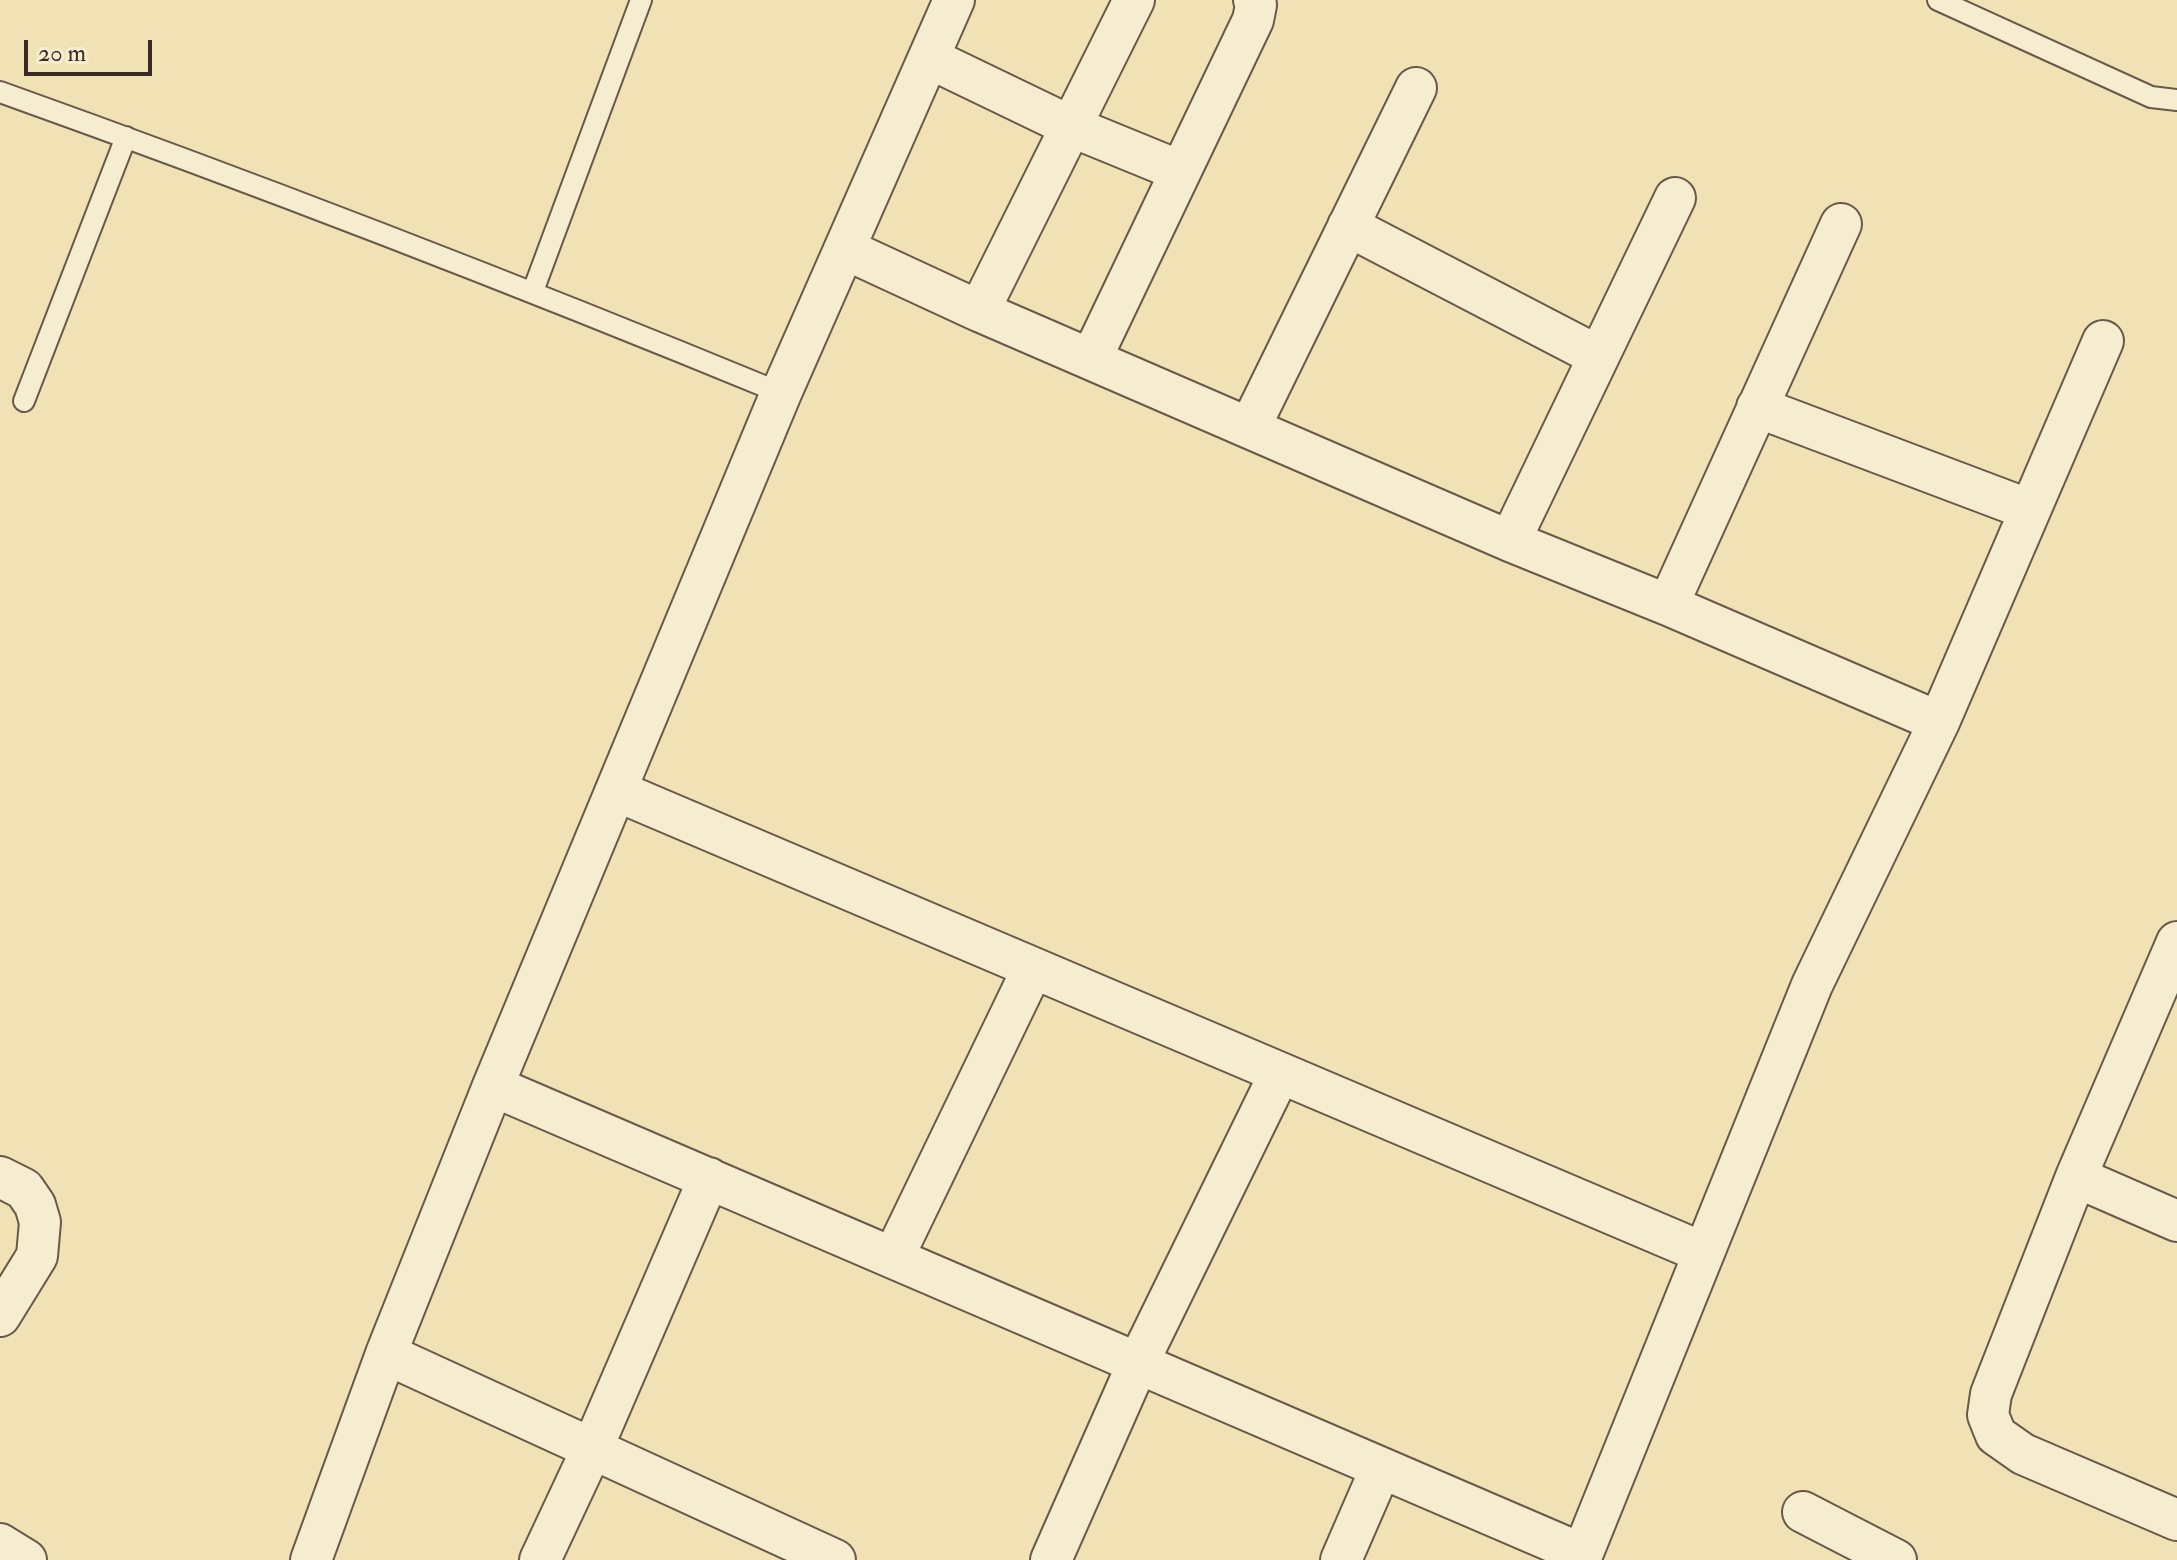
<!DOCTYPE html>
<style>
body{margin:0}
#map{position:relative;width:2177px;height:1560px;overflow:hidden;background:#f1e2b5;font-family:"IM FELL Double Pica",serif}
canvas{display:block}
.scale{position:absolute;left:24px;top:40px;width:128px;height:36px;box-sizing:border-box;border:4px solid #3a2b26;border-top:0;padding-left:10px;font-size:24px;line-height:28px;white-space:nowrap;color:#3a2b26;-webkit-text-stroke:6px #f6eccf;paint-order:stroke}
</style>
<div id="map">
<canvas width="2177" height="1560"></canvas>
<div class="scale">20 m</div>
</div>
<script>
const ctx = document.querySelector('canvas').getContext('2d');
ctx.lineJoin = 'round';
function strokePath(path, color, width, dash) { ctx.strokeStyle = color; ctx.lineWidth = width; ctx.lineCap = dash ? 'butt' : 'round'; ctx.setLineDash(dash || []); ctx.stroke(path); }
const lane = new Path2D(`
 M1938 0 2151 97 2177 100
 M0 92C263 186 523 287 781 393
 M533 291 641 0
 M24 401 126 137`);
const street = new Path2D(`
 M929 58 1070 126 1180 171
 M1348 226 1598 356
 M845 249 979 311 1510 541 1668 605 1939 722 2103 341
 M979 311 1134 0
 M1091 359 1253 20 1256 5 1254 0
 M1757 407 2030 510
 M1250 427 1416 88
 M1510 541 1675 198
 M1668 605 1841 224
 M617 791 1704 1253
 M2177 942 2076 1177 1991 1394 1988 1415 1996 1435 2023 1454 2177 1520
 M493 1086 1582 1554
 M0 1177 24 1189 35 1205 40 1222 37 1256 0 1316
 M2076 1177 2177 1221
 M893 1258 1033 968
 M386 1354 835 1560
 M1803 1512 1896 1560
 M0 1544 26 1560
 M311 1560 386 1354 493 1086 781 393 954 0
 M540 1560 592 1449 709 1178
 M1051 1560 1138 1363 1280 1073
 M1341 1560 1381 1468
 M1580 1560 1812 985 1939 722`);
strokePath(lane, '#68594a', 24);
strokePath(street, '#68594a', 44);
strokePath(lane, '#f6eccf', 20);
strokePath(street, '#f6eccf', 40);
</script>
